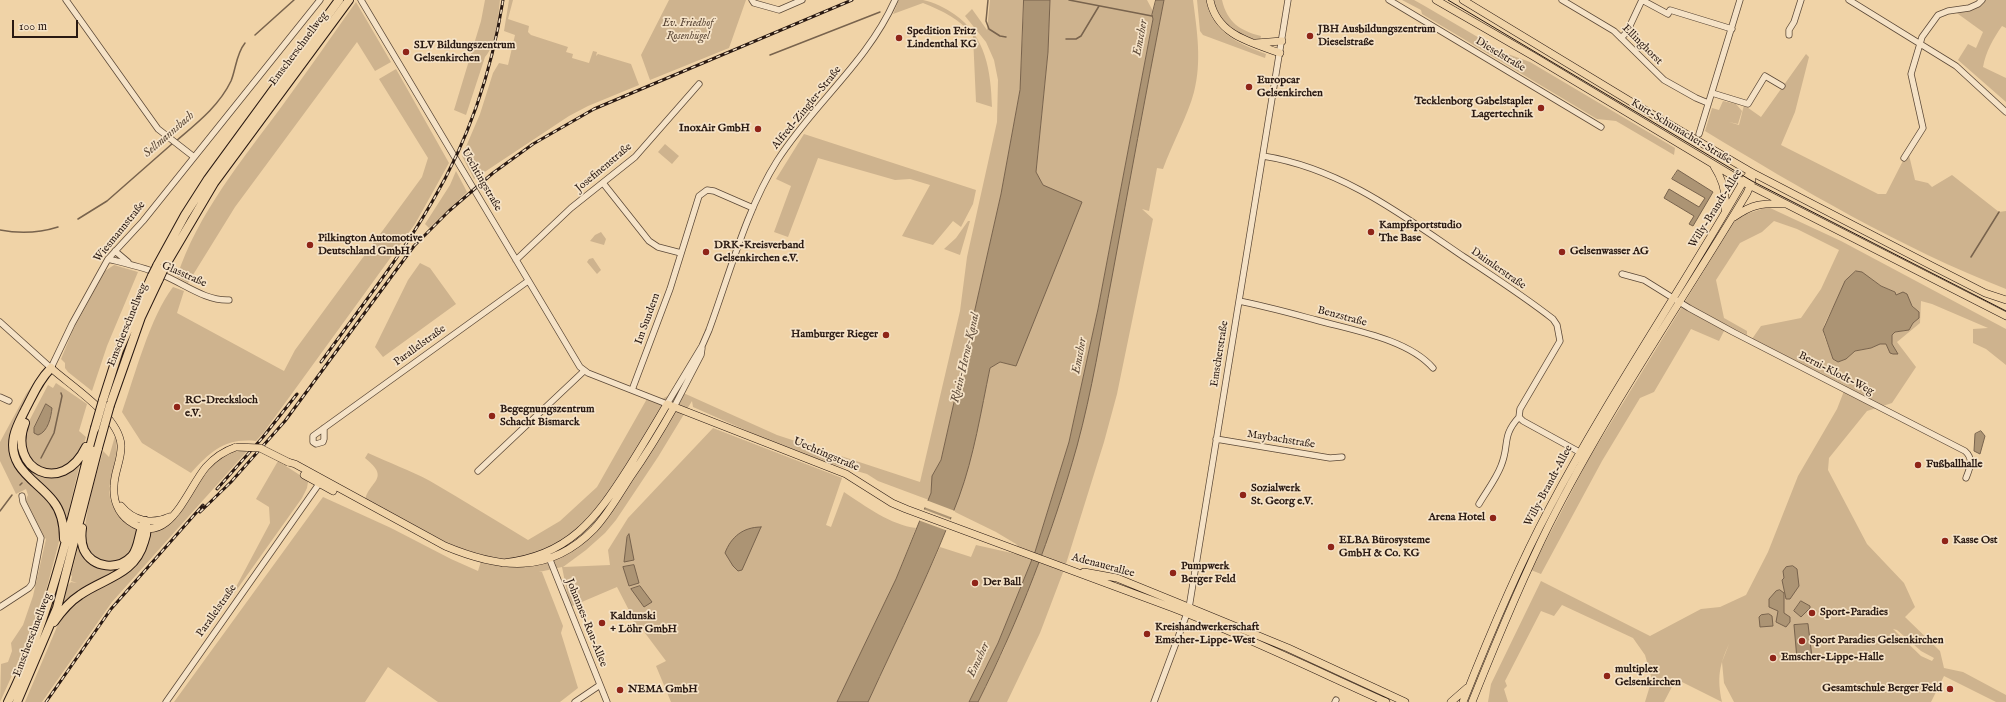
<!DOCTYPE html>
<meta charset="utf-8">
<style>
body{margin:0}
#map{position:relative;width:2006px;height:702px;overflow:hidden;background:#f0d3a7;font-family:"IM FELL English",serif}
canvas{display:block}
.scale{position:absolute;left:12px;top:20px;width:66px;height:18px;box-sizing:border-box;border:2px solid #291912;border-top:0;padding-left:5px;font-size:12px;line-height:14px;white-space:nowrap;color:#291912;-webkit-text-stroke:3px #f5e2c6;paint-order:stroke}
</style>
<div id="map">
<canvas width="2006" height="702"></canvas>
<div class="scale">100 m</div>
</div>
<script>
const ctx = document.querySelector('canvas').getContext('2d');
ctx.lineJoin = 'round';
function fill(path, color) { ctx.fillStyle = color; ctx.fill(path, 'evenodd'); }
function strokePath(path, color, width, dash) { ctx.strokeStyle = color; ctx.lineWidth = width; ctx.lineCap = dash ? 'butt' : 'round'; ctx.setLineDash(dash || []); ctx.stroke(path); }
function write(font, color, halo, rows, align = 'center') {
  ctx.font = font + ' "IM FELL English",serif'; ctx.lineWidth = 3.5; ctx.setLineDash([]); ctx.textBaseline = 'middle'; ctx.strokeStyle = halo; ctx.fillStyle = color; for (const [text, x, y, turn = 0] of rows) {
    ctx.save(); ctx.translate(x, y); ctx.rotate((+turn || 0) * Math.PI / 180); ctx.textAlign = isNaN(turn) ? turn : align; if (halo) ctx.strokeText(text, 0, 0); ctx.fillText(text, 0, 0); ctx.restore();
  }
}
fill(new Path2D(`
 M485 0H500C498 17 497 44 485 57L466 115 454 110 481 21Z
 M509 0H513L508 19 529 26 528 32 531 35 568 47 566 52 573 54 572 58 589 63 593 51 597 52 596 56 598 54 631 64 639 85 588 106 569 116 474 179 462 156 480 114 493 73 499 63 508 65 515 35 504 31Z
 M669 0H746L729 48 650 80 641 55Z
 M899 0C907 0 916 0 923 0 934 2 945 8 954 14 986 36 991 71 992 107L976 102 973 36C960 19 943 11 923 3L893 14Z
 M990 0H1024L1020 90 1001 194 941 460 933 475V487L929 500 878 481 867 474 825 462 761 437 693 407 692 401 658 457 616 520 605 533 586 550 563 567 610 565 608 550 628 518 713 428 842 478 826 525 831 527 844 492C865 506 891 525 916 528L896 579 837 702H671L656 666 666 661 642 629 631 633 634 620 617 587 570 607 562 567 539 572H542L563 626 561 633 578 688 560 702H438L388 667 365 702H174L323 497 391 528 451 559 478 571 482 558 469 554 365 500C370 480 391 479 365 458L368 453C389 463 410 470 430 481 463 500 495 520 528 540L560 521 597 487 648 397 659 400 679 391 777 435 920 482 960 311 967 257 997 122 998 80 994 60 986 42 965 16 972 9 987 30Z
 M1050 0H1147L1154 13 1152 15 1153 19 1098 309 1069 442 1035 552 998 643 969 702H868L940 547 971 557 976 545 1016 554 1020 549 1016 544 996 532 953 511 973 449 990 368 1000 362 1016 366 1043 185 1036 172 1048 53Z
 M1164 0H1193C1197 31 1202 61 1194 92 1188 115 1172 144 1163 169L1157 168 1149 211 1142 209 1153 219 1117 394 1104 442 1065 567 1040 633 1007 702H978L1004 649 1043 551 1067 479 1085 409Z
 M1197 0H1206C1211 32 1239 44 1266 54L1265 58 1203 35 1200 31Z
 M1214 0H1222C1227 22 1240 31 1261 36L1260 41C1237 39 1219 22 1214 0Z
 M1402 0H1414L1423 5 1505 53 1530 62 1675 148 1674 155 1616 121 1597 119 1422 14 1421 10Z
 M1984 0H2006V28L2002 26C1993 39 1986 51 1983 67L2006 78V102L1958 60 1968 44 1976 48 1983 32 1954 11Z
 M356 2 391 62 375 71 357 42 235 207 188 283 177 277C197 214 243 159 282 106 307 72 331 37 356 2Z
 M1806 54 1809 57 1795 112 1781 145 1878 194H1886L1908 151 1915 180 1928 183 1932 187 1952 175 1999 212 2006 211V289C1901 248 1801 189 1705 131L1712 108 1719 110 1723 101 1736 104 1742 111 1738 124 1729 122 1739 125 1744 105 1761 117Z
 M396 69 449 163 415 224 264 432 256 441C225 438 211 451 191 473L142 443 122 412C135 375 150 317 173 287L184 291 177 313 284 371 295 350 422 177 428 158 379 79Z
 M804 134 976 190 973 204 961 227 953 221 933 245 902 236 930 185 910 179 895 180 818 158 788 237 774 232 791 186 776 179Z
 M665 144 679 156 672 164 658 152Z
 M456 171 467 192 429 228 425 224 450 185Z
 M1768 207 1841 241 2006 329V365L1986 349 1973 343V329L1988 328 1932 304 1921 301 1920 323 1897 342 1916 367 1892 403 1867 411 1829 458 1828 470 1867 544 1904 583 1915 607 1905 617 1940 651 1944 668 1963 672 2006 695V702H1996L1944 676 1931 702H1734L1724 683 1722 662 1729 644C1719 666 1717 678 1722 702L1676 679 1664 702H1645L1652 679 1645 655 1633 638 1562 605 1554 616 1541 611 1505 681 1507 686 1504 689 1508 702H1488L1491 684 1541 581 1650 636 1701 609 1720 607 1746 595 1768 552 1798 476 1837 409 1846 386 1752 339 1761 326 1801 318 1821 289 1839 250 1797 229 1774 221 1762 232 1740 243 1716 280 1724 318 1747 331V335L1727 325 1719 341 1691 329 1654 392 1640 398 1602 461 1541 574 1531 570 1588 460 1737 217ZM1869 277 1881 286 1895 292 1896 295C1907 295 1911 306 1919 312V318L1913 323 1909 330 1895 332 1892 335V344L1897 354H1893L1886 344 1880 343 1871 348 1855 351 1846 359 1838 362 1833 359 1824 336 1823 330 1825 323 1839 295ZM1893 629 1897 630 1921 651 1934 658 1932 661 1921 656Z
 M968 221H970L960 255 944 249 956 238Z
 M601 232 606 239 604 245 590 241 595 235Z
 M593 258 601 270 597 274 587 262 589 259Z
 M420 263 430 268 456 304 383 357 375 347 408 280Z
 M114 265 138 272 107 346 92 391 68 372 65 368V363L61 359 73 330 105 271Z
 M41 373 13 428 19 472 53 507 58 517 60 538 47 587 32 631 0 702 1 664 8 662 12 651 11 643 23 625 33 596 46 539 44 537 25 501 28 495 26 489 16 494 0 461V442L26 394Z
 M56 383 87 404 79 431 86 437C80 459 75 459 57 471L41 468 33 463 23 446 27 425 48 385 53 388Z
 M19 432 32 468 69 472 80 463 66 522C47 498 10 464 19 432Z
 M115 436C122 459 103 482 112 504 118 520 130 520 137 531 136 541 134 550 127 557 117 567 94 564 87 550 78 531 97 474 103 451L109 457Z
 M248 450 112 602 42 702H25L59 622C67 611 77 600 89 592 104 584 123 580 135 566 143 557 147 545 151 533 159 525 171 526 179 515 201 488 207 452 248 450Z
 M278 461 306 479 308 482 307 488 302 498 228 602 270 523 269 507 256 499Z
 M79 543 91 562 131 561 62 606 68 585 71 582 77 583 71 581 72 576 71 575Z`), '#ceb38e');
const water = new Path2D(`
 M1024 0H1050L1048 52 1036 172 1043 185 1082 202 1016 366 1000 362 990 368C981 411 974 456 959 497 933 567 899 634 868 702H837L896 579 931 493 932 476 941 460 1001 194 1020 90Z
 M1156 0H1164C1146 92 1129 185 1112 277 1101 334 1092 391 1077 446 1052 535 1019 620 978 702H969L998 643 1035 552 1069 442 1098 309 1153 19 1152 15Z
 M1678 170 1713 192 1693 226 1689 224 1694 216 1664 198 1669 189 1699 207 1705 198 1672 179Z
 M1856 271 1862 272 1881 286 1895 292 1896 295 1903 292 1907 294 1912 306 1919 312V318L1913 323 1909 330 1895 332 1892 335V344L1898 354H1893L1890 353 1886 344H1880L1871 348 1855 351 1846 359 1838 362 1833 359 1823 330 1845 281Z
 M46 404 52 408C51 417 48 432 38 435L34 433V428Z
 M1981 431 1985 436 1980 454 1974 451 1975 434Z
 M761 527 742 570 738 571 733 566 725 553C731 537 743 527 761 527Z
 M629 534 634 560 624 562 627 537Z
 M634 565 639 583 629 586 623 567Z
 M1793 566 1797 569 1799 586 1790 599H1786L1782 580 1784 578 1783 571 1786 567Z
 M640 586 652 602 644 607 631 589Z
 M1780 590 1784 593V613L1790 617V622L1786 627 1776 622 1778 611 1769 607V599L1776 591Z
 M1801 601 1810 606V608L1801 617 1794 611Z
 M1769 614 1772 616 1773 626 1760 627 1759 617 1761 615Z
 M1808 624 1812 657 1797 659 1794 625Z`);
fill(water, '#ac9474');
strokePath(water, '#78634d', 1);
fill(new Path2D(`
 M926 500 955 511 953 518 924 507Z
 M923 509 952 520 948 531 918 520Z`), '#f0d3a7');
strokePath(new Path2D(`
 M988 0 986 21 989 29 1000 36 1006 37
 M1069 0 1152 16
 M255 35 294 0
 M1066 39H1076L1081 36 1099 6
 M770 55 880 12
 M176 141C197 123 219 106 231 81 236 69 236 54 245 43
 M78 219 107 201 173 143
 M0 230C20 234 39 233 58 227
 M1971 257 1999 212
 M41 458 54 433 62 396 61 393
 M20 485 22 483
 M0 511 12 495`), '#78634d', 1.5);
const minor = new Path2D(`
 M66 0 158 129 194 157
 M361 0 580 367 588 373 667 404 702 346 709 330C729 276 746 210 777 161 813 104 867 63 895 0
 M752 0 754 3 779 10 802 0
 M1389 0 1601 127
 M1562 0 1614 31 1664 80 1696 98 1708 103
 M1642 0 1668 14 1670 10 1732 29
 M1849 0 1956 66 2006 112
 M1789 35V30L1794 22 1801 0
 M1621 38 1627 32 1642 0
 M1712 93 1748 104 1765 76 1782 86
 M1699 134 1740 0
 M1263 156C1340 168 1401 214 1464 257 1494 277 1525 297 1553 319L1557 325 1560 341 1520 409 1519 417 1523 421 1583 454
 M1904 158 1923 128 1911 74 1922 37 1938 15 1948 11 1969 8 1978 4 1982 0
 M603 183 649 241 658 247 681 253
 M115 251 128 262
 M108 259C128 264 147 268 165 276 186 285 206 301 229 300
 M516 260 571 208 635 157 699 84
 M1622 274 1644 280 1689 308 1733 332 1965 451C1974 459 1970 468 1966 478
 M1239 301C1265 306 1290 313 1316 320 1352 330 1408 339 1433 368
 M0 322 51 368 72 324 108 259 143 221 320 0
 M632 390 670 289 699 196 707 190 714 191 753 208
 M0 397 9 401
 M674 407 701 355 702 348
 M324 428V439L323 442 316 444 313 442V436L528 281
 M1216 439 1330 458 1342 457
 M478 471 584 371
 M1479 504C1486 492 1496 479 1501 466 1510 444 1501 437 1519 417
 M548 555 607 702
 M0 607 29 588 32 584 41 538 23 502 22 496
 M166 702 321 481
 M575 702 600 685
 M1154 702 1189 608 1288 0
 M1335 702 1336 700`);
const major = new Path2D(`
 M1210 0C1217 35 1250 42 1280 53
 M1436 0 1533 56 1743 182 2006 316
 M1463 0 1633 103 1751 172 1932 266 1985 293 2006 300
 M1256 43 1282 41
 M1714 166C1723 180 1727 193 1725 209
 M1734 217C1752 204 1763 203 1784 204
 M51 368C71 386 119 416 121 445 122 459 114 472 114 486 113 500 118 513 129 521 169 550 187 489 206 467 215 457 224 451 236 447
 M288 462 295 464 445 546C500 569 549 575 594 529 608 514 618 496 629 479 645 456 660 432 674 407
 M304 475 333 491
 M121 506C133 521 152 525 169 517
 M503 563C569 556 596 519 629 467 642 446 655 425 667 404L846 474 892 503 906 509C995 542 1084 575 1173 608 1245 636 1315 670 1386 702
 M1084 572 1117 578 1176 602 1288 648 1405 702
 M1451 702 1467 688
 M1463 702C1489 636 1516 571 1549 509 1608 397 1680 292 1743 182L1751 172
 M1472 702C1496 642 1520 583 1549 525 1607 410 1681 303 1747 193L1752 181 1751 172`);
const highway = new Path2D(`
 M157 266 185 215 208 179 339 0
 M165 266 214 183 349 0
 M51 368C39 380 33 395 25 410 21 418 16 427 14 436 7 469 38 481 53 501 62 512 64 525 64 539
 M103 400 119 350 152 276
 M110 405 141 317 159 279
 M25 423C7 469 62 497 86 447
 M82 528C81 535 81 543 84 550 93 568 118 571 132 556 140 546 138 532 145 521
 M54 622C61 612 69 602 80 595 104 578 135 575 144 542 147 534 148 528 145 521
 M8 702C51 616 71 521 95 428
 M17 702 57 608 98 448`);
strokePath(minor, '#5b4837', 7);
strokePath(major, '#291912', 8);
strokePath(highway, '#291912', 10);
strokePath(minor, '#f5e2c6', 5.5);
strokePath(major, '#f0d3a7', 7);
strokePath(highway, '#f0d3a7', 8);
strokePath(new Path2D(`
 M1448 0 1752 181 2006 311`), '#291912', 1);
const rail = new Path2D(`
 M321 362C359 309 400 258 432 202 468 141 492 70 503 0
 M217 489 263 437 297 394
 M200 512 231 482 285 421 414 246 449 211 493 173 533 144 594 109 852 0
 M46 702 111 609 203 505`);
strokePath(rail, '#291912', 3);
strokePath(rail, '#f5e2c6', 1.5, [4.5]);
const majorBridge = new Path2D(`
 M236 447 260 448 288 462`);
const highwayBridge = new Path2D(`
 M152 276 157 266
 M159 279 165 266
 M95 428 103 400
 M98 448 110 405`);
strokePath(majorBridge, '#291912', 8, []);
strokePath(highwayBridge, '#291912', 10, []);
strokePath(majorBridge, '#f0d3a7', 7);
strokePath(highwayBridge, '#f0d3a7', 8);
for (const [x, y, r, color] of [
 [1310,36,4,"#8f2418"],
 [899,38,4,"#8f2418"],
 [406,52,4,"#8f2418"],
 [1249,87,4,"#8f2418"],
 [1541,108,4,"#8f2418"],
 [758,129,4,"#8f2418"],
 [1371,232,4,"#8f2418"],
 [310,245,4,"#8f2418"],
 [706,252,4,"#8f2418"],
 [1562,252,4,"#8f2418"],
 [886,335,4,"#8f2418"],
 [177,407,4,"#8f2418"],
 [492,416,4,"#8f2418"],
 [1918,465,4,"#8f2418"],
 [1243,495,4,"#8f2418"],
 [1493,518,4,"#8f2418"],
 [1945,541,4,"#8f2418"],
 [1331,547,4,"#8f2418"],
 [1173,573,4,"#8f2418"],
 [975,583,4,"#8f2418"],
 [1812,613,4,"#8f2418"],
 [602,623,4,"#8f2418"],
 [1147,634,4,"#8f2418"],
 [1802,641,4,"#8f2418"],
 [1773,658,4,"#8f2418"],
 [1607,676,4,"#8f2418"],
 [1950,689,4,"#8f2418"],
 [620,690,4,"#8f2418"]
]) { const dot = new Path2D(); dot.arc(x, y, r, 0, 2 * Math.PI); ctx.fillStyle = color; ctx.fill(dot); strokePath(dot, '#f5e2c6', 1.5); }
write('italic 11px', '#5b4737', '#f5e2c6', [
 ["Ev. Friedhof",688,24],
 ["Rosenhügel",688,37]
]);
write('bold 11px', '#291912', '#f5e2c6', [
 ["JBH Ausbildungszentrum",1318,30],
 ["Dieselstraße",1318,43],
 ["Spedition Fritz",907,32],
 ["Lindenthal KG",907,45],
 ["SLV Bildungszentrum",414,46],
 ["Gelsenkirchen",414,59],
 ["Europcar",1257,81],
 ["Gelsenkirchen",1257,94],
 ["Tecklenborg Gabelstapler",1533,102,"right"],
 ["Lagertechnik",1533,115,"right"],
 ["InoxAir GmbH",750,129,"right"],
 ["Kampfsportstudio",1379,226],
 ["The Base",1379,239],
 ["Pilkington Automotive",318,239],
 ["Deutschland GmbH",318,252],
 ["DRK-Kreisverband",714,246],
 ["Gelsenkirchen e.V.",714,259],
 ["Gelsenwasser AG",1570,252],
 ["Hamburger Rieger",878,335,"right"],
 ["RC-Drecksloch",185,401],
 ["e.V.",185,414],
 ["Begegnungszentrum",500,410],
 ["Schacht Bismarck",500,423],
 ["Fußballhalle",1926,465],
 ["Sozialwerk",1251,489],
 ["St. Georg e.V.",1251,502],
 ["Arena Hotel",1485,518,"right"],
 ["ELBA Bürosysteme",1339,541],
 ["GmbH & Co. KG",1339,554],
 ["Kasse Ost",1953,541],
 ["Pumpwerk",1181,567],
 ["Berger Feld",1181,580],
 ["Der Ball",983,583],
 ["Sport-Paradies",1820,613],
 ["Kaldunski",610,617],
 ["+ Löhr GmbH",610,630],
 ["Kreishandwerkerschaft",1155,628],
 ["Emscher-Lippe-West",1155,641],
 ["Sport Paradies Gelsenkirchen",1810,641],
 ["Emscher-Lippe-Halle",1781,658],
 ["multiplex",1615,670],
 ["Gelsenkirchen",1615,683],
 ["Gesamtschule Berger Feld",1942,689,"right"],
 ["NEMA GmbH",628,690]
], 'left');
write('11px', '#291912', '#f5e2c6', [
 ["Ellinghorst",1642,45,45],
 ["Emscherschnellweg",299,49,-53],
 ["Dieselstraße",1500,55,31],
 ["Alfred-Zingler-Straße",807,108,-51],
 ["Kurt-Schumacher-Straße",1681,132,31],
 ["Josefinenstraße",604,168,-40],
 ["Uechtingstraße",481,180,60],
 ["Willy-Brandt-Allee",1716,209,-58],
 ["Wiesmannstraße",120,232,-51],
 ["Daimlerstraße",1498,269,35],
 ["Glasstraße",184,275,24],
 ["Benzstraße",1342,317,15],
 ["Im Sundern",648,319,-70],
 ["Emscherschnellweg",128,325,-68],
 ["Parallelstraße",420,346,-36],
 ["Emscherstraße",1220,354,-81],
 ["Berni-Klodt-Weg",1836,374,27],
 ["Maybachstraße",1281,440,9],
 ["Uechtingstraße",826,455,23],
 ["Willy-Brandt-Allee",1549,486,-62],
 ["Adenauerallee",1103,566,15],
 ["Parallelstraße",217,611,-55],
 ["Johannes-Rau-Allee",586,623,68],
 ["Emscherschnellweg",33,635,-69]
]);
write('italic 12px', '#5d4a39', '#f5e2c6', [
 ["Emscher",1141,38,-79],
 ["Sellmannsbach",169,135,-41],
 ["Emscher",1080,356,-79],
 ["Rhein-Herne-Kanal",966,358,-77],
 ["Emscher",979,660,-65]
]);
</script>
